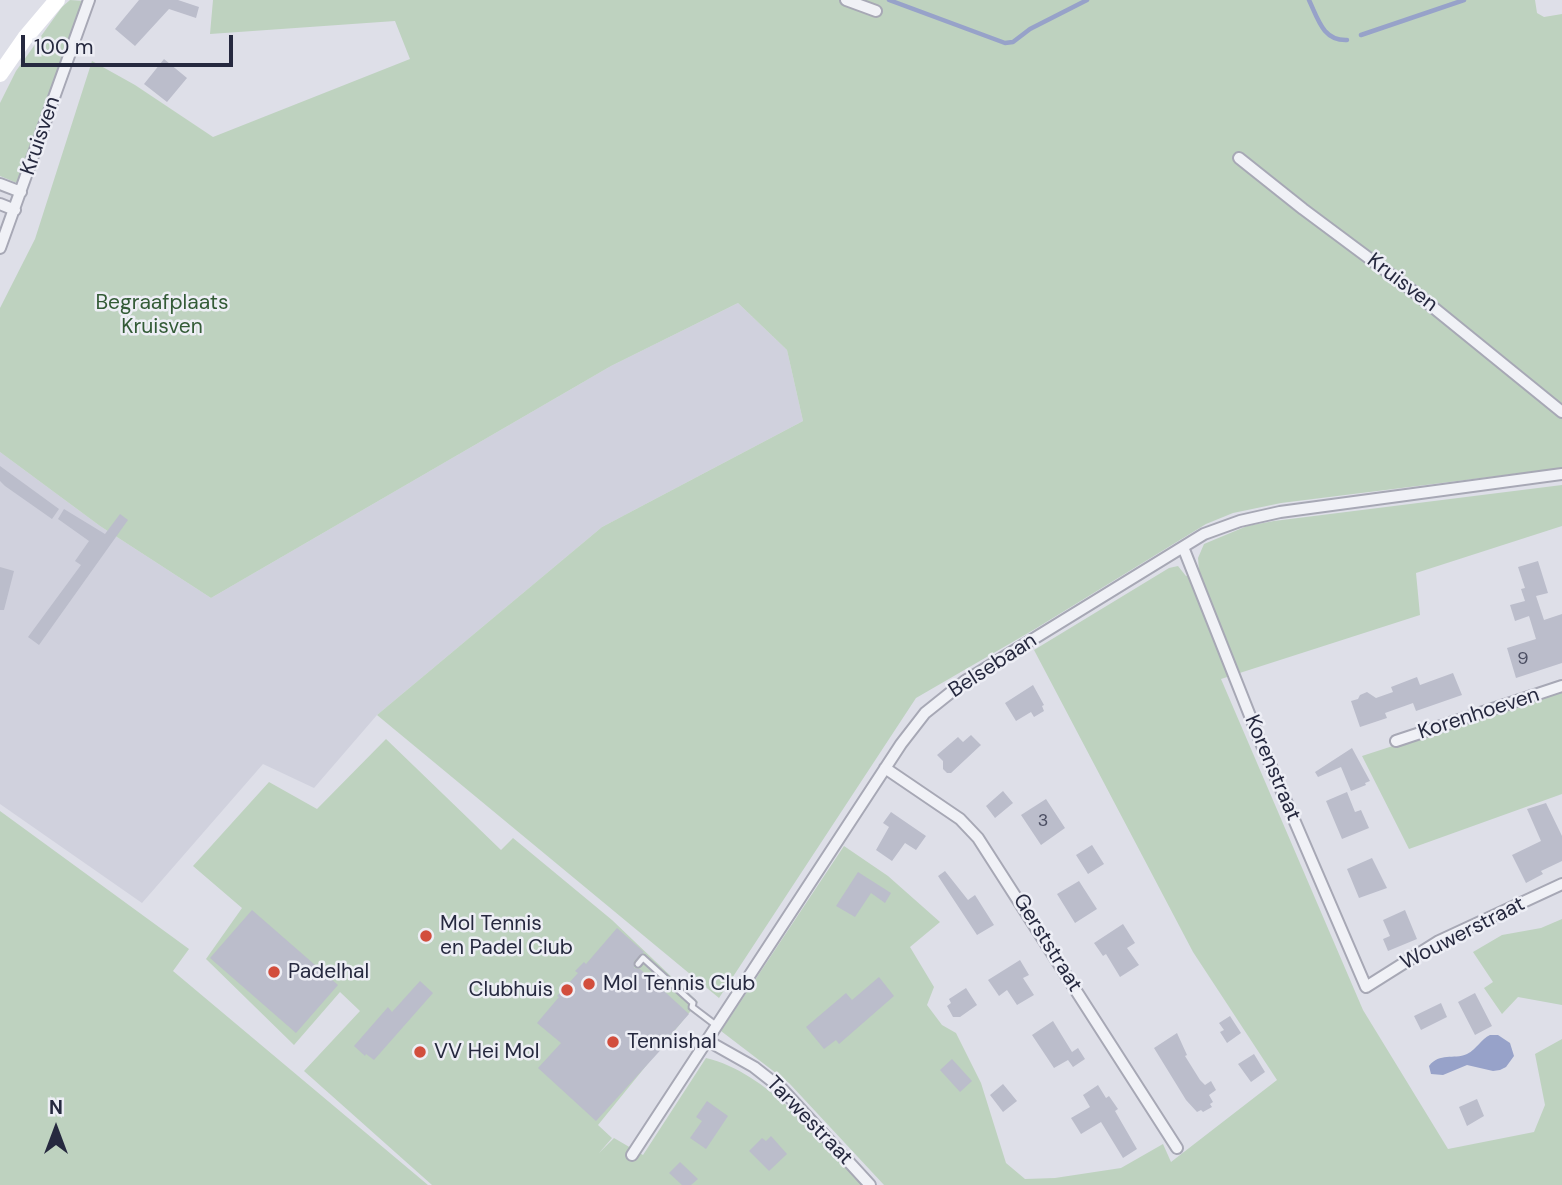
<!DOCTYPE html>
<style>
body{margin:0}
#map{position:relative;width:1562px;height:1185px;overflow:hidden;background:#dedfe8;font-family:"DM Sans",sans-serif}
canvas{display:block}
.north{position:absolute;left:21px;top:1094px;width:70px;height:70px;-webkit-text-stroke:5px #edeef5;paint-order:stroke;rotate:0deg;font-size:19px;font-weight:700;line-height:28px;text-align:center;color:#26293f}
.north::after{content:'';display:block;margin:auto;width:24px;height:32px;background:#26293f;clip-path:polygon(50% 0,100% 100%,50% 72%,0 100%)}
.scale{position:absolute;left:21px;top:35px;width:212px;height:32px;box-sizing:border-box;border:4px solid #26293f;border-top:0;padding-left:9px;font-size:21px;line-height:24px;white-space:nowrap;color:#26293f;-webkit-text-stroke:5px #edeef5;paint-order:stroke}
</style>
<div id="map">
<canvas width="1562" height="1185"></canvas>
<div class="north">N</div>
<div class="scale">100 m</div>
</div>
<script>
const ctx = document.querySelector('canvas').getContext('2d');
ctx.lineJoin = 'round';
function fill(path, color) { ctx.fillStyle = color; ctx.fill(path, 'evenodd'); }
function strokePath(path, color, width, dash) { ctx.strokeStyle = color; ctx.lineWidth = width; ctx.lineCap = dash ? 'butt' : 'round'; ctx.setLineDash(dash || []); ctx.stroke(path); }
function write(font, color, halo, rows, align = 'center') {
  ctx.font = font + ' "DM Sans",sans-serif'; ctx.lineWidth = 5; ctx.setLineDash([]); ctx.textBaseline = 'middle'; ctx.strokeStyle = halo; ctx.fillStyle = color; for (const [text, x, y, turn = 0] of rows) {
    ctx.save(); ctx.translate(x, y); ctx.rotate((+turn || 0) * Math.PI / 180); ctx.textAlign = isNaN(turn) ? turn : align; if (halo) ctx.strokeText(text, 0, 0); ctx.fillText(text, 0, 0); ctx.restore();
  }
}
fill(new Path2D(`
 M738 303 787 350 803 421 602 527 377 715 314 788 263 764 142 903 0 804V452L100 526 211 598 611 366Z`), '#d0d1dd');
fill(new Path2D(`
 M70 0 84 1 17 183 0 176V103L16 71 62 7Z
 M213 0H1535L1537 13 1544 17 1562 14V468L1281 503 1233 513 1206 524 1035 629 916 698 719 998 377 715 602 527 803 421 787 350 738 303 611 366 211 598 100 526 0 452V308L35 239 92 61 135 85 213 137 410 59 395 21 210 34Z
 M1562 485V526L1416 573 1420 615 1221 679 1363 1010 1448 1149 1534 1132 1545 1105 1535 1054 1562 1039V1185H884L789 1083 721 1031 844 846 888 876 940 922 910 947 934 987 927 1005 942 1025 956 1033 981 1083 1006 1163 1025 1179 1055 1178 1121 1168 1163 1144 1171 1162 1277 1080 1193 952 1034 650 1169 568 1178 566 1186 576 1199 571 1198 558 1204 544 1247 526 1274 521Z
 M1562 691V794L1409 849 1362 756Z
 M386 739 501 850 513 838 612 920 698 1002 598 1125 612 1138 599 1153 614 1138 643 1155 706 1058C767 1072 821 1140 862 1185H432L304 1071 360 1011 340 992 294 1045 206 959 242 908 193 866 269 782 317 809Z
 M0 811 189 949 173 971 428 1185H0Z
 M1562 919V1005L1518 997 1502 1014 1484 988 1493 982 1473 952 1502 935 1541 928Z`), '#bed2bf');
fill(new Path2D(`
 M1490 1035H1498L1510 1043 1514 1056 1506 1067 1500 1070 1493 1071 1467 1065 1443 1075 1431 1074 1429 1066C1440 1052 1453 1060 1467 1054 1477 1049 1481 1039 1490 1035Z`), '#97a2c9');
strokePath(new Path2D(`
 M889 0 1005 43 1013 42 1030 29 1087 0
 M1309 0C1318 19 1323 41 1347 40
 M1361 35 1464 0`), '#97a2c9', 4.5);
fill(new Path2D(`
 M139 0H178L199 7 196 18 169 9 135 46 115 29Z
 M164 59 187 78 167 102 144 84Z
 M0 466 59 509 52 519 5 486 0 481Z
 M64 509 105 534 120 514 128 520 39 645 28 637 81 565 75 561 89 541 58 519Z
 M1538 561 1548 593 1536 596 1544 620 1562 614V663L1516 678 1507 648 1536 639 1529 616 1515 621 1510 605 1525 601 1521 589 1525 588 1518 567Z
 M0 567 14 571 4 610H0Z
 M1453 673 1462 695 1416 711 1413 703 1385 713 1387 718 1360 727 1351 701 1358 699 1360 695 1367 692 1376 698 1393 692 1391 687 1417 677 1420 685Z
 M1033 685 1044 705 1042 706 1044 711 1034 717 1031 712 1016 721 1005 703Z
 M971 735 981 745 951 773H947L943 769V761L937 755 958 737 963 742Z
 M1352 748 1370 781 1365 783 1366 785 1351 791 1341 767 1318 777 1315 772Z
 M1003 791 1013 803 995 818 986 806Z
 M1347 792 1355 812 1361 810 1369 828 1342 839 1326 801Z
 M1046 799 1065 828 1041 845 1021 815Z
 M1546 803 1562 836V861L1541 871 1543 874 1526 883 1512 855 1541 841 1527 809Z
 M891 812 926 836 916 850 905 843 892 861 876 850 889 827 883 823Z
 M1092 845 1104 864 1088 874 1076 855Z
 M1372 858 1387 888 1359 898 1347 869Z
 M945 871 968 900 975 895 994 925 977 935 938 876Z
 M858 872 891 893 885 903 871 893 855 917 836 906Z
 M1079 881 1097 909 1075 923 1057 894Z
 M252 910 338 985 296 1033 210 958Z
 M1405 910 1417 939 1388 951 1383 939 1390 936 1383 920Z
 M1123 924 1135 943 1127 948 1139 965 1120 977 1106 954 1103 956 1094 943Z
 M617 928 644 952 634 961V968L640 969 689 1014 665 1041 667 1043 596 1121 538 1068 561 1043 537 1023 559 997 557 996 578 973 575 971 584 962 586 964Z
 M1020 960 1029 975 1023 978 1034 995 1017 1005 1007 990 999 996 988 980Z
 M879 977 894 996 839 1044 836 1040 824 1049 806 1027 846 993 852 1000Z
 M420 981 433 993 374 1060 366 1054 365 1056 354 1046 388 1007 392 1012Z
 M966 988 977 1005 960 1017H953L947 1006 951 1003 949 999Z
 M1475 993 1492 1026 1475 1035 1458 1002Z
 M1441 1003 1447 1017 1421 1030 1414 1016Z
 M1230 1016 1241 1033 1227 1043 1220 1032 1224 1030 1219 1023Z
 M1053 1021 1072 1052 1078 1048 1085 1059 1073 1067 1068 1060 1054 1068 1032 1035Z
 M1177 1033 1187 1055 1185 1056 1200 1080 1205 1085 1211 1081 1216 1090 1209 1095 1213 1102 1210 1104 1212 1107 1203 1112 1201 1110 1197 1112 1186 1100 1154 1048Z
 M1254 1054 1265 1072 1251 1082 1238 1064Z
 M952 1059 972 1081 960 1092 940 1070Z
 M1003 1084 1017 1101 1003 1112 990 1095Z
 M1098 1085 1106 1098 1109 1096 1118 1109 1115 1111 1137 1149 1123 1158 1101 1122 1081 1134 1071 1118 1090 1107 1083 1095Z
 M1477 1099 1484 1116 1467 1126 1459 1107Z
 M707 1101 728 1116 706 1149 690 1138 702 1121 696 1117Z
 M771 1136 787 1154 769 1171 749 1151 762 1138 766 1141Z
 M680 1162 698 1179 691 1185H682L669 1173Z`), '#bbbdcb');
const lane = new Path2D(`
 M638 964 643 958 693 1003 692 1007 717 1026`);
const street = new Path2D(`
 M846 0 876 11
 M1239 158 1303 209 1413 291 1562 412
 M0 184 21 192
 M0 204 15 210
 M0 248 89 0
 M1183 547 1258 736 1366 987 1439 941 1562 884
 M1396 741 1562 686
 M885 768 960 819 978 838 1177 1148
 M708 1041 754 1067 782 1089 870 1185
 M632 1155 901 744 925 713 965 681 1204 534 1240 521 1280 512 1562 474`);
strokePath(lane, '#a7a8b5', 9);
strokePath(street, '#a7a8b5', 14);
strokePath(lane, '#f0f1f6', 5);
strokePath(street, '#f0f1f6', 10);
strokePath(new Path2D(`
 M0 74 25 38 57 0`), '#fff', 16);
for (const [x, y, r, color] of [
 [426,936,7,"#d24e3d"],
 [274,972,7,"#d24e3d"],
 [589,984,7,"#d24e3d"],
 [567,990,7,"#d24e3d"],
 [613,1042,7,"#d24e3d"],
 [420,1052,7,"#d24e3d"]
]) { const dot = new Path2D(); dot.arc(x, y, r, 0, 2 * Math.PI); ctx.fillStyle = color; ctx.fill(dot); strokePath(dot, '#edeef5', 2.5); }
write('18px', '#4b4e62', null, [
 ["9",1523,659],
 ["3",1043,821]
]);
write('21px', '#26293f', '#edeef5', [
 ["Kruisven",41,136,-71],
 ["Kruisven",1402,283,37],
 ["Belsebaan",993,666,-33],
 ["Korenhoeven",1479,714,-18],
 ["Korenstraat",1272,768,67],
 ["Wouwerstraat",1463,934,-27],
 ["Gerststraat",1047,943,58],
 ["Tarwestraat",809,1121,46]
]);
write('21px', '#335b36', '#edeef5', [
 ["Begraafplaats",162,303],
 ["Kruisven",162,327]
]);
write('21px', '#26293f', '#edeef5', [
 ["Mol Tennis",440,924],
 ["en Padel Club",440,948],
 ["Padelhal",288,972],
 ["Mol Tennis Club",603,984],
 ["Clubhuis",553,990,"right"],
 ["Tennishal",627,1042],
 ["VV Hei Mol",434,1052]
], 'left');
</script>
